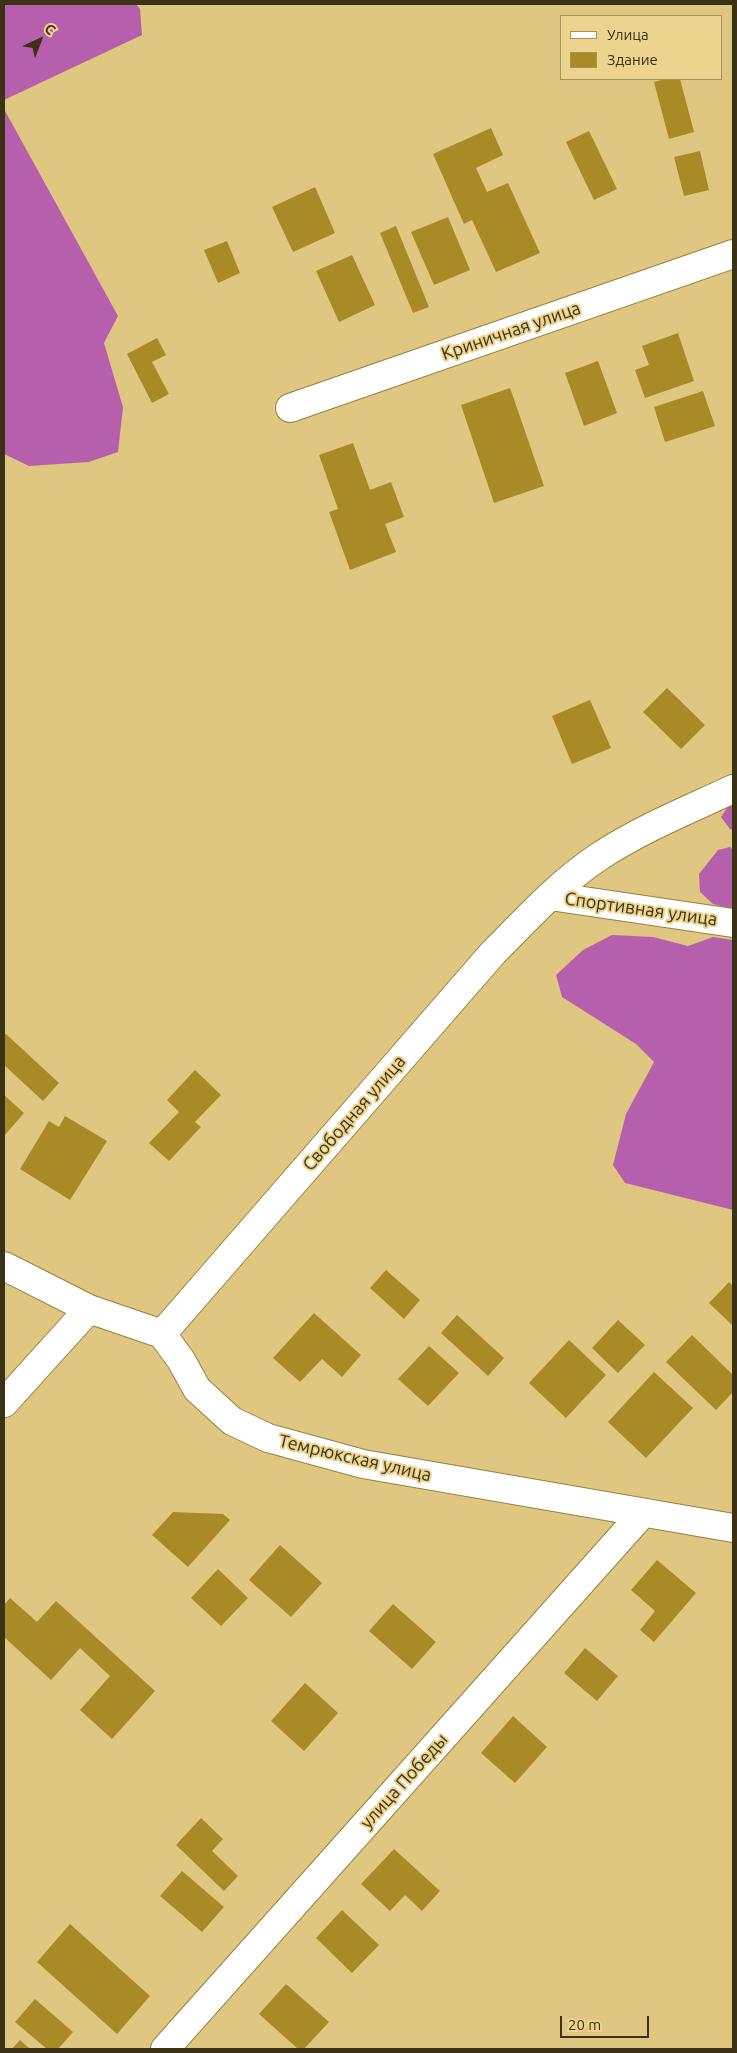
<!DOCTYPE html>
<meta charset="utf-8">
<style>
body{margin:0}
#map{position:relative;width:737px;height:2053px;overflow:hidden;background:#dfc782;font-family:Ubuntu,sans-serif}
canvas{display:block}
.frame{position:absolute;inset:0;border:5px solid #3b3115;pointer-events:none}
.legend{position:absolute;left:560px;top:15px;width:162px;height:65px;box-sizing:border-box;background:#ecd48f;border:1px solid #a5935e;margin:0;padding:6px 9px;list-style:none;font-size:15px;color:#3b3115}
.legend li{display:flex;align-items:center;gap:10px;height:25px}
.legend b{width:25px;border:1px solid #a5935e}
.north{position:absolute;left:15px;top:15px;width:50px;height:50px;-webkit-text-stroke:4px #ecd48f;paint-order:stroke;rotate:43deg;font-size:14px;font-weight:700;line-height:20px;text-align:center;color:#3b3115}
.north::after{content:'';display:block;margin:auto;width:18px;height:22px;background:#3b3115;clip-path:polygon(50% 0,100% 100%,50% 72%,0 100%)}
.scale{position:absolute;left:560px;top:2016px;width:89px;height:22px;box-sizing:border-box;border:2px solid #3b3115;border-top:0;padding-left:6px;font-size:15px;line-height:18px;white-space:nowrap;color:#3b3115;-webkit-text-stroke:4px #ecd48f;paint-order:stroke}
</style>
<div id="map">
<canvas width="737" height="2053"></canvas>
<div class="frame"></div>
<ul class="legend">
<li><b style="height:6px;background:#fff"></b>Улица</li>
<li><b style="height:14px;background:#a88a27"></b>Здание</li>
</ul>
<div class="north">С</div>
<div class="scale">20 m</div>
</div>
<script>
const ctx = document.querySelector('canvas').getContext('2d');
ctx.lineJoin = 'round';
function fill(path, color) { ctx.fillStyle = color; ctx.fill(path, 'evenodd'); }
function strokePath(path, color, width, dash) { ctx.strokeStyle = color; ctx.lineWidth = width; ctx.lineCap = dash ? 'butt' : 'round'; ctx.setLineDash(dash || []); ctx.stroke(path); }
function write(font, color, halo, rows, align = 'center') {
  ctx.font = font + ' Ubuntu,sans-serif'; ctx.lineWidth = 4; ctx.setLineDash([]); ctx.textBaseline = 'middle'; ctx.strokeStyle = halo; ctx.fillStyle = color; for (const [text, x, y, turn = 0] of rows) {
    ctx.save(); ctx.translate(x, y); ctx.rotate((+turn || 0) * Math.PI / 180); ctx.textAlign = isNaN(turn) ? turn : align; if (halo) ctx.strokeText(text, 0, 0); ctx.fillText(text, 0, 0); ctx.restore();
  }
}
fill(new Path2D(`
 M4 4H136L140 9 142 35 4 100Z
 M4 109 118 316 104 343 123 407 118 452 89 462 29 466 4 454Z
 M733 803V830L730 829 721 817 729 805Z
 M730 847 733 850V909L713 904 700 892 699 874 718 850Z
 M612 935 653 937 688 946 713 937 733 940V1210L625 1183 613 1165 626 1114 654 1062 636 1044 562 997 556 975 583 950Z`), '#b660ad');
fill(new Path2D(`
 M665 79H680L694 132 669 139 654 82Z
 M491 128 503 155 476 168 487 192 508 183 540 253 496 272 472 220 464 224 433 154Z
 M589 131 617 189 594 200 566 142Z
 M700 151 709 190 684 196 674 157Z
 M315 187 335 233 293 252 272 207Z
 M448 217 470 270 434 285 411 232Z
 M396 226 429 307 413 313 380 233Z
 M227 241 240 273 218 283 204 250Z
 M352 255 375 305 339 322 316 271Z
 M678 333 694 381 645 398 635 370 649 365 642 346Z
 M157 338 166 355 152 362 169 394 152 403 127 354Z
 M598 361 617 413 584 426 565 373Z
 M510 388 544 486 494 503 461 405Z
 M703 391 715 426 665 442 654 407Z
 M353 443 370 490 391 482 404 517 385 524 396 552 350 570 329 512 338 509 319 455Z
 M667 688 705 725 681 749 643 712Z
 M590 700 611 748 572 764 552 716Z
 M6 1034 59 1083 43 1101 4 1065V1036Z
 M195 1070 221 1095 195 1122 201 1127 169 1161 149 1143 179 1112 167 1100Z
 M4 1095 24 1113 4 1136Z
 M65 1116 107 1141 70 1200 20 1169 49 1121 59 1127Z
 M386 1270 420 1300 404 1319 370 1288Z
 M729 1282 733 1286V1326L709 1303Z
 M314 1313 361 1355 342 1377 322 1359 300 1382 273 1358Z
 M457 1315 504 1358 488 1376 441 1333Z
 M618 1320 645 1345 618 1373 592 1348Z
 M692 1335 733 1375V1392L716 1410 666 1362Z
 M569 1340 606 1375 566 1418 529 1383Z
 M429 1346 459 1373 428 1406 398 1379Z
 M654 1372 693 1408 646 1458 608 1422Z
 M173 1512 223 1514 230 1520 188 1567 152 1535Z
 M280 1545 322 1583 291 1617 249 1580Z
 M657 1560 696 1593 654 1642 640 1630 655 1611 631 1590Z
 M218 1569 248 1598 221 1626 191 1598Z
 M10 1598 37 1622 56 1601 155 1691 112 1739 80 1710 110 1676 80 1648 51 1680 4 1637V1605Z
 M393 1604 436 1642 412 1669 369 1631Z
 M585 1648 618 1676 597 1701 564 1673Z
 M305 1683 338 1713 304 1751 271 1721Z
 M513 1716 547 1747 515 1783 481 1753Z
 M201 1818 223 1839 212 1851 238 1876 224 1891 176 1845Z
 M394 1849 440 1891 422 1911 405 1895 390 1911 361 1884Z
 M182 1871 224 1907 202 1932 160 1896Z
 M342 1910 379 1945 352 1973 316 1938Z
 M70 1924 150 1996 117 2034 37 1962Z
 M286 1984 329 2022 304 2049H298L259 2014Z
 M35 1999 73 2032 58 2049H47L15 2022Z
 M20 2040 30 2049H12Z`), '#a88a27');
const minor = new Path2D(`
 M290 408 733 254
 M550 896 733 923
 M4 1266 89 1309 162 1334 181 1360 197 1389 232 1421 268 1438 363 1464 733 1528
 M162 1334 492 954C526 920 559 883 600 856 641 829 688 810 733 789
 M4 1403 89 1309
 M165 2049 642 1514`);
strokePath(minor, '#97813d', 30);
strokePath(minor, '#fff', 28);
write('18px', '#3b3115', '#ecd48f', [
 ["Криничная улица",511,331,-19],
 ["Спортивная улица",641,909,8],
 ["Свободная улица",354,1113,-49],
 ["Темрюкская улица",355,1458,13],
 ["улица Победы",404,1781,-48]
]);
</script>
